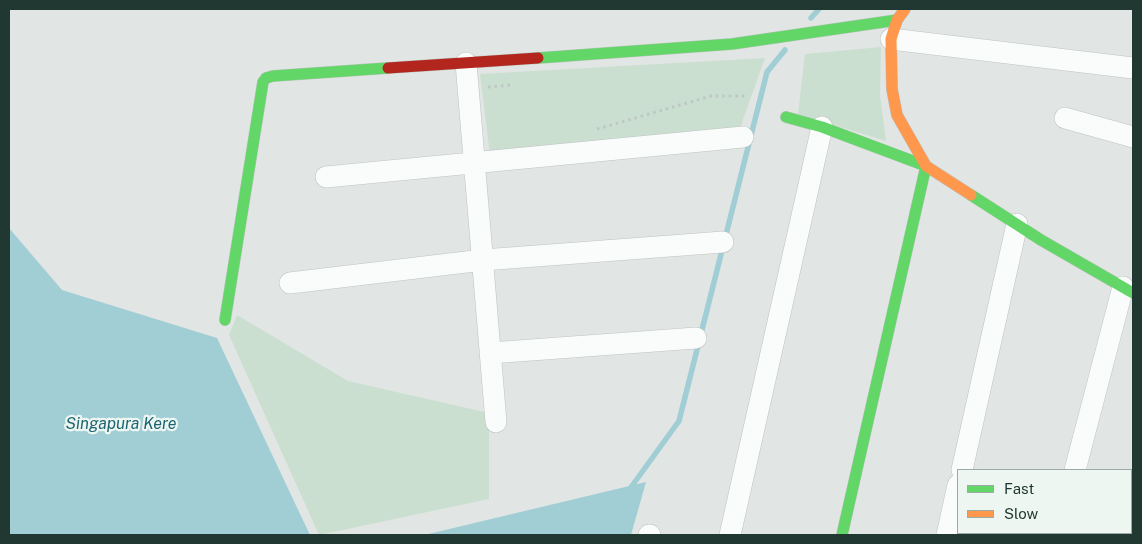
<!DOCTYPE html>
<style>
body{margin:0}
#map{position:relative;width:1142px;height:544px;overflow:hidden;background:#e1e6e4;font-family:"Public Sans",sans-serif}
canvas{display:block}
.frame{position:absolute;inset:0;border:10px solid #203831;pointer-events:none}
.legend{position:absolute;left:957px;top:469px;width:175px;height:65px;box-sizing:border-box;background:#eef6f2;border:1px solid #9caaa5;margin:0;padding:6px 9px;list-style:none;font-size:15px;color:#203831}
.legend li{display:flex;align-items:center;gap:10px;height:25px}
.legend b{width:25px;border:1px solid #9caaa5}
</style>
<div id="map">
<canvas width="1142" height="544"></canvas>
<div class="frame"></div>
<ul class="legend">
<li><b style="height:6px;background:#63d668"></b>Fast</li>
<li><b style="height:6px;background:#ff974d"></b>Slow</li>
</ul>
</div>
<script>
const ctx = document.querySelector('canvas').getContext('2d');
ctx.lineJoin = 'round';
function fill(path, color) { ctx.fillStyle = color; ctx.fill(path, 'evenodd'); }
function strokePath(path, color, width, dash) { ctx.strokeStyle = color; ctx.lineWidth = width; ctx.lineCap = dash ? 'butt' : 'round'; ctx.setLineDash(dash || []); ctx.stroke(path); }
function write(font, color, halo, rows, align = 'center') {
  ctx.font = font + ' "Public Sans",sans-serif'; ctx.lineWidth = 4.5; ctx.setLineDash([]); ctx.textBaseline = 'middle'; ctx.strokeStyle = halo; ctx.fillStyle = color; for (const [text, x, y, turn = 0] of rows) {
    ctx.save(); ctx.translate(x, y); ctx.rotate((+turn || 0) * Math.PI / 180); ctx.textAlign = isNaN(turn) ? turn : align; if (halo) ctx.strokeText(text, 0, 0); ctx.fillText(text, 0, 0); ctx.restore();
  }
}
fill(new Path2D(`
 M881 47 880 96 886 141 798 114 805 54Z
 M765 58 740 128 490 155 480 74Z
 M237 315 348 381 489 413V499L319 535 229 335Z`), '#cadfd0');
fill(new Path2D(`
 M9 228 62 290 217 338 310 535H9Z
 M646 482 631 535H424Z`), '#a1ced5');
strokePath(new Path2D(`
 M811 18 819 9
 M629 490 679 421 767 72 785 50`), '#a1ced5', 5.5);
const street = new Path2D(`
 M891 39 1133 68
 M466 63 496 422
 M1065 118 1133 137
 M326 177 743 137
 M290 283 483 260 723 242
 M490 353 696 338
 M962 470 1017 224
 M1075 470 1123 287
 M649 535H650
 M730 535 822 127
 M947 535 958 485
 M1059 535V533`);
const fast = new Path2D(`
 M538 58 732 44 897 20
 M786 117 822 127 926 166 842 535
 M971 195 1041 240 1133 293
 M225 320 263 82 266 78 273 76 388 68`);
const slow = new Path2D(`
 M905 9 897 20 891 39 892 89 897 115 926 166 971 195`);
const jam = new Path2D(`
 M388 68 538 58`);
strokePath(street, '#bec3c1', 22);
strokePath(fast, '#bdc4c1', 12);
strokePath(slow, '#bdc4c1', 12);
strokePath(jam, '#bdc4c1', 12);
strokePath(new Path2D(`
 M488 87 511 85
 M597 129 711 96H746`), '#bfc7c5', 3, [2.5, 4]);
strokePath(street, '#fafbfb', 21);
strokePath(fast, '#63d668', 11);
strokePath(slow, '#ff974d', 11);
strokePath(jam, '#b3261e', 11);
write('italic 16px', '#1c6472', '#eef6f2', [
 ["Singapura Kere",121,424]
]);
</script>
